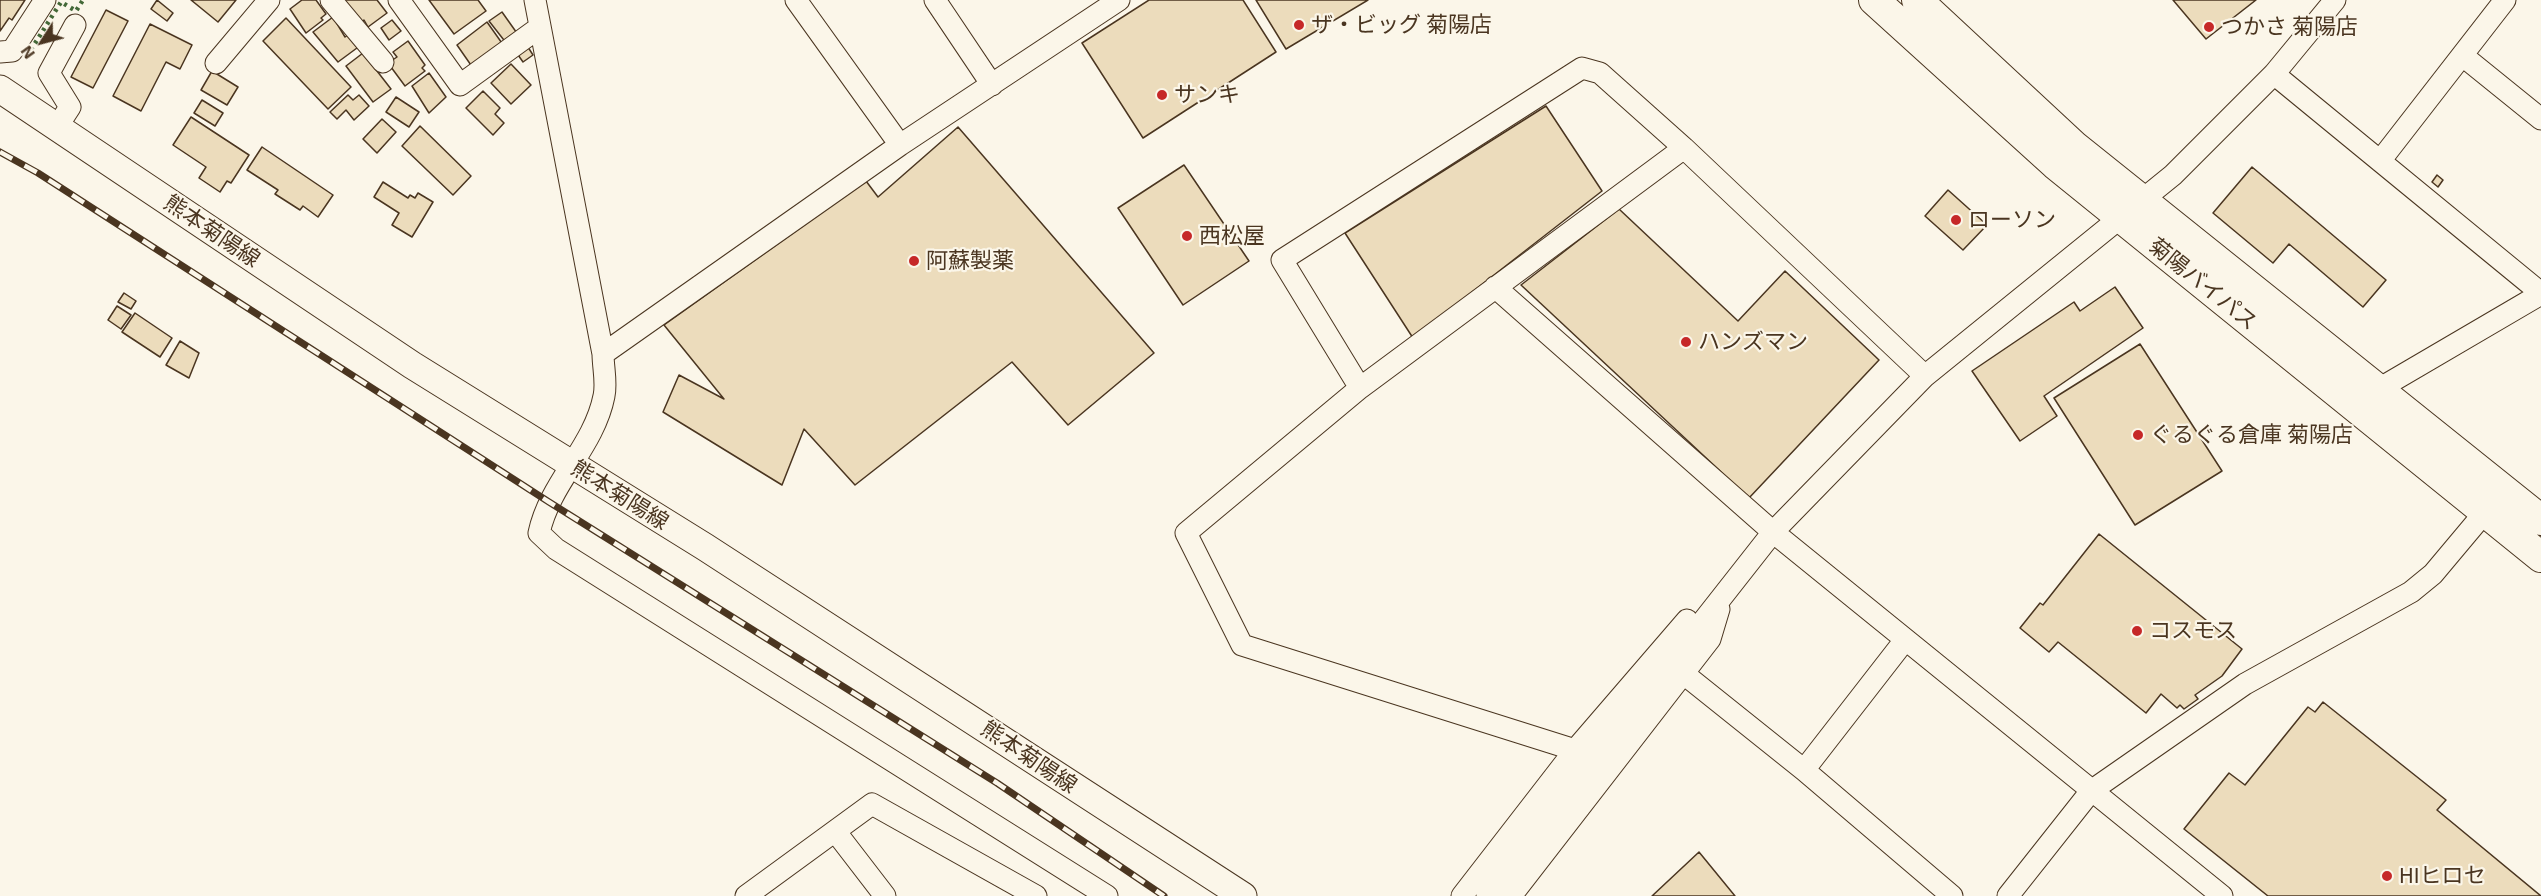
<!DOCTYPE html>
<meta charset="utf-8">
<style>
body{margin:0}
#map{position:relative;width:2541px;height:896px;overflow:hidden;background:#fbf6e9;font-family:"Exo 2",sans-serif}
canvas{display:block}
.north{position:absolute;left:12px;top:12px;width:60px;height:60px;-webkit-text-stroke:4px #fbf6e9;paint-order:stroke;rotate:234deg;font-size:16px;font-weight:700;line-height:24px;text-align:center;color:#4a3520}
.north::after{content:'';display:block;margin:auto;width:21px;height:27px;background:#4a3520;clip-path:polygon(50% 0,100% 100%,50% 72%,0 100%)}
</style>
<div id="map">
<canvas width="2541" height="896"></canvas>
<div class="north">N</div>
</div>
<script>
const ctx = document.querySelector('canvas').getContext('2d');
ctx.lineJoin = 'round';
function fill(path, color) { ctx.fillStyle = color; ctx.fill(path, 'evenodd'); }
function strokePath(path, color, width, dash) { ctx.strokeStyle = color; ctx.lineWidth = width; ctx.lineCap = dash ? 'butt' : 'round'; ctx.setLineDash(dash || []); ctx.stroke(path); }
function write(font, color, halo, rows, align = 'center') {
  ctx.font = font + ' "Exo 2","Noto Sans JP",sans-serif'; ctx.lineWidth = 4.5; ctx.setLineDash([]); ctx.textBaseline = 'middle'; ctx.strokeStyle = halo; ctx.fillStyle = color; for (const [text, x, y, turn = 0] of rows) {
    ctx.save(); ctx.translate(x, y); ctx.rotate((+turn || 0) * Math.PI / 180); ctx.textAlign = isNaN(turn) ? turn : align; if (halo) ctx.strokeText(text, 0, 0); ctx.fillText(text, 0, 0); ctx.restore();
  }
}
const building = new Path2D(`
 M0 0H25L12 20 9 18 0 31Z
 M157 0 173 13 167 21 151 9Z
 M191 0H236L218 22Z
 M302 0H316L326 14 321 18 323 20 306 33 290 9Z
 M343 0H377L387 13 368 27 364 20 360 23Z
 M429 0H478L486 11 454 34Z
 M1149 0H1243L1276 52 1143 138 1082 43Z
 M1256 0H1368L1286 49Z
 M2173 0H2256L2206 39Z
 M106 10 128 21 93 88 71 77Z
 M502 12 519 36 507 44 489 21Z
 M333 17 345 37 351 33 361 45 338 62 313 32Z
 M286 18 351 87 328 109 263 41Z
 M392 20 401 31 389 40 381 28Z
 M487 22 504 46 473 68 457 45Z
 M150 24 192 45 180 69 166 62 141 111 113 96Z
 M408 41 425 65 422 68 425 71 405 86 388 63 397 57 393 52Z
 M526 44 533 55 523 62 516 52Z
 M363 53 391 89 373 102 346 66Z
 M511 64 531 85 511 104 491 83Z
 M212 71 238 87 227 105 201 90Z
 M429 73 446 97 429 113 412 86Z
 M483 91 500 108 495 114 504 123 493 135 466 108Z
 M348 95 353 100 359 95 369 106 354 120 346 110 337 119 330 112Z
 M396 97 419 112 409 127 386 112Z
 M202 100 223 113 215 126 194 113Z
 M1546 106 1602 191 1413 338 1345 233Z
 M191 117 249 155 231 183 227 181 220 192 199 178 206 167 173 145Z
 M382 119 396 132 377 153 363 139Z
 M420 126 471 176 453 195 402 146Z
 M958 127 1154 353 1068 425 1012 362 855 485 804 429 782 485 663 412 679 375 724 399 664 325 866 181 878 197Z
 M262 147 333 195 318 217 303 206 300 210 275 194 278 190 247 170Z
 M1184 165 1249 261 1183 305 1118 208Z
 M2252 167 2386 280 2363 307 2289 244 2273 263 2213 213Z
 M2437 175 2443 180 2438 187 2432 182Z
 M383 182 408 198 410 195 415 198 418 193 433 202 412 237 392 225 399 213 374 197Z
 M1948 190 1987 225 1963 250 1925 216Z
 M1619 209 1738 321 1785 271 1879 360 1749 498 1521 285Z
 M2115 287 2143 328 2044 396 2057 416 2020 441 1972 371 2074 302 2080 311Z
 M124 293 136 301 131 309 118 302Z
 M117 306 131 315 121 329 108 320Z
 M135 313 172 338 160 357 122 332Z
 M180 341 199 353 189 378 166 365Z
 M2140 344 2222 471 2135 525 2054 398Z
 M2099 534 2242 649 2222 676 2195 695 2198 699 2184 709 2180 705 2177 708 2161 694 2146 713 2058 642 2049 652 2020 628 2040 603 2043 605Z
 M2323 702 2446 800 2437 810 2541 896H2268L2184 829 2229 773 2245 785 2308 707 2315 712Z
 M1699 852 1735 896H1652Z`);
fill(building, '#ecdcbc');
strokePath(building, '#4a3520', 1.5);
const minor = new Path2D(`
 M331 0 383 62
 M399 0 460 85 540 27
 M535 0 603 354C603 367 607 383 604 396 594 447 550 482 539 533L556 549 1107 896
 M796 0 900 145
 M935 0 992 85
 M0 52 12 51 45 0
 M2463 56 2541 119
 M216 63 269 0
 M2274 74 2541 293
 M57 127 70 107 49 73 75 25
 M2380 161 2505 0
 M1495 287 1773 532 2222 896
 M603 354 900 145 1119 0
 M1360 388 1282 260 1582 68 1600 73 1684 148 1925 376
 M2377 390 2541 294
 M1684 674 1804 770 1952 896
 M1575 750 1242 645 1186 533 1360 388 1684 148
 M1804 770 1905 640
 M835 831 885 896
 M746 896 872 804 1036 896
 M1462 896 1575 750 1687 620
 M1487 896 1773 532 1925 376 2173 175 2274 74 2335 0
 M1511 896 1710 639 1719 609
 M2008 896 2091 791 2245 684 2411 592 2433 574 2485 512`);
const major = new Path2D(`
 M0 89 412 365 705 547 1243 896`);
const highway = new Path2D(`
 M1874 0 2055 164 2541 557
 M1917 0 2074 146 2541 520`);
strokePath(minor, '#4a3520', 23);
strokePath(major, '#4a3520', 29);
strokePath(highway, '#4a3520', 32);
strokePath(minor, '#fbf6e9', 21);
strokePath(major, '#fbf6e9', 27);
strokePath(highway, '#fbf6e9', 30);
const rail = new Path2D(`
 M0 152 38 173 549 502 997 783 1164 896`);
strokePath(rail, '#4a3520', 7);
strokePath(rail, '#fbf6e9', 4.5, [14]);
strokePath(new Path2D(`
 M27 56 61 2 76 11 83 0`), '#436837', 4.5, [3, 4.5]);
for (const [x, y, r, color] of [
 [1299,25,6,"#c62828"],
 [2209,27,6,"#c62828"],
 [1162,95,6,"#c62828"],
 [1956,220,6,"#c62828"],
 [1187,236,6,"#c62828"],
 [914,261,6,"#c62828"],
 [1686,342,6,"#c62828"],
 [2138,435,6,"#c62828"],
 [2137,631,6,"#c62828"],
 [2387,876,6,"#c62828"]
]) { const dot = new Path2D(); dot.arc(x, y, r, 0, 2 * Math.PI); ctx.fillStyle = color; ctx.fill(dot); strokePath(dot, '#fbf6e9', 2); }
write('22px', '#4a3520', '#fbf6e9', [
 ["ザ・ビッグ 菊陽店",1311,25],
 ["つかさ 菊陽店",2221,27],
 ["サンキ",1174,95],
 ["ローソン",1968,220],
 ["西松屋",1199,236],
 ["阿蘇製薬",926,261],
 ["ハンズマン",1698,342],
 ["ぐるぐる倉庫 菊陽店",2150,435],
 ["コスモス",2149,631],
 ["HIヒロセ",2399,876]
], 'left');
write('22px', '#4a3520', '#fbf6e9', [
 ["熊本菊陽線",212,231,34],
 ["菊陽バイパス",2203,284,39],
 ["熊本菊陽線",620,495,32],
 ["熊本菊陽線",1029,757,34]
]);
</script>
